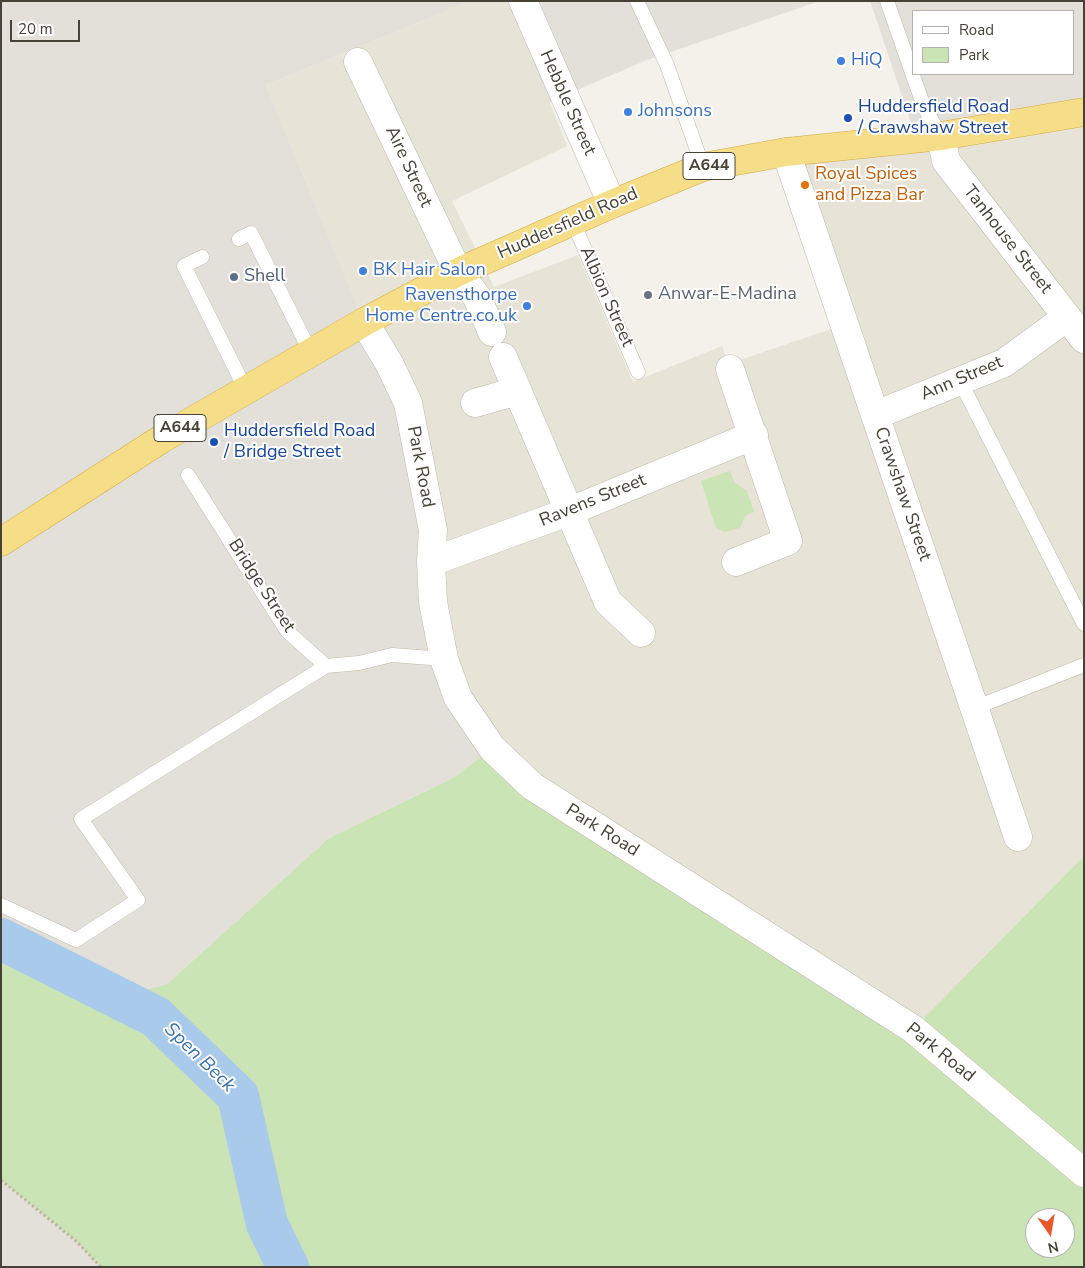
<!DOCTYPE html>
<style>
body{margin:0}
#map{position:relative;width:1085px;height:1268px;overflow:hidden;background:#f3f1e9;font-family:"Nunito Sans",sans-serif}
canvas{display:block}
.frame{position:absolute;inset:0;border:2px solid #464238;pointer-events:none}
.legend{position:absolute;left:912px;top:10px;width:162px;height:65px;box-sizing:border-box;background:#fff;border:1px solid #b5b3af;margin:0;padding:6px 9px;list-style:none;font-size:15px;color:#464238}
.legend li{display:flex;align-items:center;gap:10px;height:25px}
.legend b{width:25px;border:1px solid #b5b3af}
.north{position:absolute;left:1025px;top:1208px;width:50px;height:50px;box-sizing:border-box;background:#fff;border:1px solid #b5b3af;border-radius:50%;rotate:167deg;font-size:14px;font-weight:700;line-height:20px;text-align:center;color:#464238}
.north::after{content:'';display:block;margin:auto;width:18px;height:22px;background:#eb5728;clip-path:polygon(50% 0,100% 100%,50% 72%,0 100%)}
.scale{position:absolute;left:10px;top:20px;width:70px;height:22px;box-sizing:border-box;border:2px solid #464238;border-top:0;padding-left:6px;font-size:15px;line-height:18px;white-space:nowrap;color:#464238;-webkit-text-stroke:4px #fff;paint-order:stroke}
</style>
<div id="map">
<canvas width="1085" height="1268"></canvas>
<div class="frame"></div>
<ul class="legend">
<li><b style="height:6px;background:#fff"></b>Road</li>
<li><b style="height:14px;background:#cae4b5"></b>Park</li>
</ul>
<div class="north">N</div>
<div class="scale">20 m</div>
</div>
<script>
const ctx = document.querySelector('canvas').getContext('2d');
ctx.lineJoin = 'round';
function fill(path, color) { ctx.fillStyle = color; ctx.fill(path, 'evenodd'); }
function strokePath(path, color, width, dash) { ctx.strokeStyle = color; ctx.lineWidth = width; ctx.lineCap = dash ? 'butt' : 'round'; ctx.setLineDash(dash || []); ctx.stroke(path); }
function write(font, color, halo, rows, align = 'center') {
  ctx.font = font + ' "Nunito Sans",sans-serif'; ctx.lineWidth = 4; ctx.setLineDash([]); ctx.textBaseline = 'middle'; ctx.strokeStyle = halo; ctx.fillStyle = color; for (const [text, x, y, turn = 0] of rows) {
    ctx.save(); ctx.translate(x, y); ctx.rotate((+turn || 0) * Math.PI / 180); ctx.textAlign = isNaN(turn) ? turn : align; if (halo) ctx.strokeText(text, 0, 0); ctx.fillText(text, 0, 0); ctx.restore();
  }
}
fill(new Path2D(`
 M471 1H509L567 146 452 201 494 287 578 255 633 382 722 346 728 364 849 323 794 160 1084 119V856L913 1029 532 786 458 698 364 322 266 85Z`), '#e7e3d7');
fill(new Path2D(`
 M1 1H471L266 85 364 322 389 363 433 602 492 748 455 777 329 838 167 984 139 992 1 928Z
 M509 1H820L647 60 549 102Z
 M870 1H1084V106L914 132ZM914 11H1074V74H914Z
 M1 1180 76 1241 101 1267H1Z`), '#e3e0da');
fill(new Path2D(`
 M730 471 735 483 747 491 754 512 745 516 740 528 725 532 716 528 701 481Z
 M492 748 913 1029 1084 856V1267H101L76 1241 1 1180V928L139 992 167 984 329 838 455 777ZM1035 1218H1065V1248H1035Z`), '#cae4b5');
strokePath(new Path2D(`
 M1 939 156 1017 238 1096 267 1224 288 1267`), '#aacaeb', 42);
const service = new Path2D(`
 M637 1 667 65 703 167
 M887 1 924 107 941 136
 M573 222 638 372
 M239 239 251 233 311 353
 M202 257 184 266 246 390
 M960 381 1084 624
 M188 475 287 631 326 666 359 663 392 655 444 659
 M974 708 1084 665
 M1 905 76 940 138 900 81 819 326 666`);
const minor = new Path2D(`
 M523 1 612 204
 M358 62 458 272 477 297 492 332
 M941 136 946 161 1084 339
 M786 152 1018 837
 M364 322 389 363 408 403 433 530 431 562 433 602 444 659 458 698 492 748 532 786 913 1029 1084 1173
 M503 357 608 602 641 633
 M730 369 788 541 736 562
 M475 403 517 391
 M876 415 1004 363 1067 317
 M431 562 568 512 754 435`);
const trunk = new Path2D(`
 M1 542 163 438 364 322 458 272 612 204 703 167 786 152 941 136 1084 112`);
strokePath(service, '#beb9ac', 15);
strokePath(minor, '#beb9ac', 29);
strokePath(trunk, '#d3ab43', 29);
strokePath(new Path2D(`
 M1 1180 76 1241 101 1267`), '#bfb69e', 3, [2.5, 2.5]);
strokePath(service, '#fff', 14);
strokePath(minor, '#fff', 28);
strokePath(trunk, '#f6de88', 28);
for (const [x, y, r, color] of [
 [841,61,5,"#3f7fe0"],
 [628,112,5,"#3f7fe0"],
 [848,118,5,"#1a4fb4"],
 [805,185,5,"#e8710a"],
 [363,271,5,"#3f7fe0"],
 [234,277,5,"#5c6f8a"],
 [648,295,5,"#6b7280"],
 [527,306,5,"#3f7fe0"],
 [214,442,5,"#1a4fb4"]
]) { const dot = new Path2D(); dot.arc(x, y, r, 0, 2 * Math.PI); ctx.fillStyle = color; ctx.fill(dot); strokePath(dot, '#fff', 2); }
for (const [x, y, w] of [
 [709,166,52],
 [180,428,52]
]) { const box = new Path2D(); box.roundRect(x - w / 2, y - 13.5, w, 27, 4); ctx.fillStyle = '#fff'; ctx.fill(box); strokePath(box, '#464238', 1); }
write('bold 16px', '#464238', null, [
 ["A644",709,166],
 ["A644",180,428]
]);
write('18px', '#366cbe', '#fff', [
 ["HiQ",851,61],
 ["Johnsons",638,112],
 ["BK Hair Salon",373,271],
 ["Ravensthorpe",517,296,"right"],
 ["Home Centre.co.uk",517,317,"right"]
], 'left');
write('18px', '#464238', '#fff', [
 ["Hebble Street",567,103,66],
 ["Aire Street",408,167,65],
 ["Huddersfield Road",568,224,-24],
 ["Tanhouse Street",1007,240,52],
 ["Albion Street",606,297,66],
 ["Ann Street",962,379,-23],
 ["Park Road",420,467,79],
 ["Crawshaw Street",902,494,71],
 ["Ravens Street",593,501,-22],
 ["Bridge Street",261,586,57],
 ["Park Road",602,831,32],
 ["Park Road",940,1053,39]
]);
write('18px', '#164399', '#fff', [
 ["Huddersfield Road",858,108],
 ["/ Crawshaw Street",858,129],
 ["Huddersfield Road",224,432],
 ["/ Bridge Street",224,453]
], 'left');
write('18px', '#c56008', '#fff', [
 ["Royal Spices",815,175],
 ["and Pizza Bar",815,196]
], 'left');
write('18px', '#4e5e75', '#fff', [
 ["Shell",244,277]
], 'left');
write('18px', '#5b616d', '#fff', [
 ["Anwar-E-Madina",658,295]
], 'left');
write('italic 19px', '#3870ab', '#fff', [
 ["Spen Beck",199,1058,44]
]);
</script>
